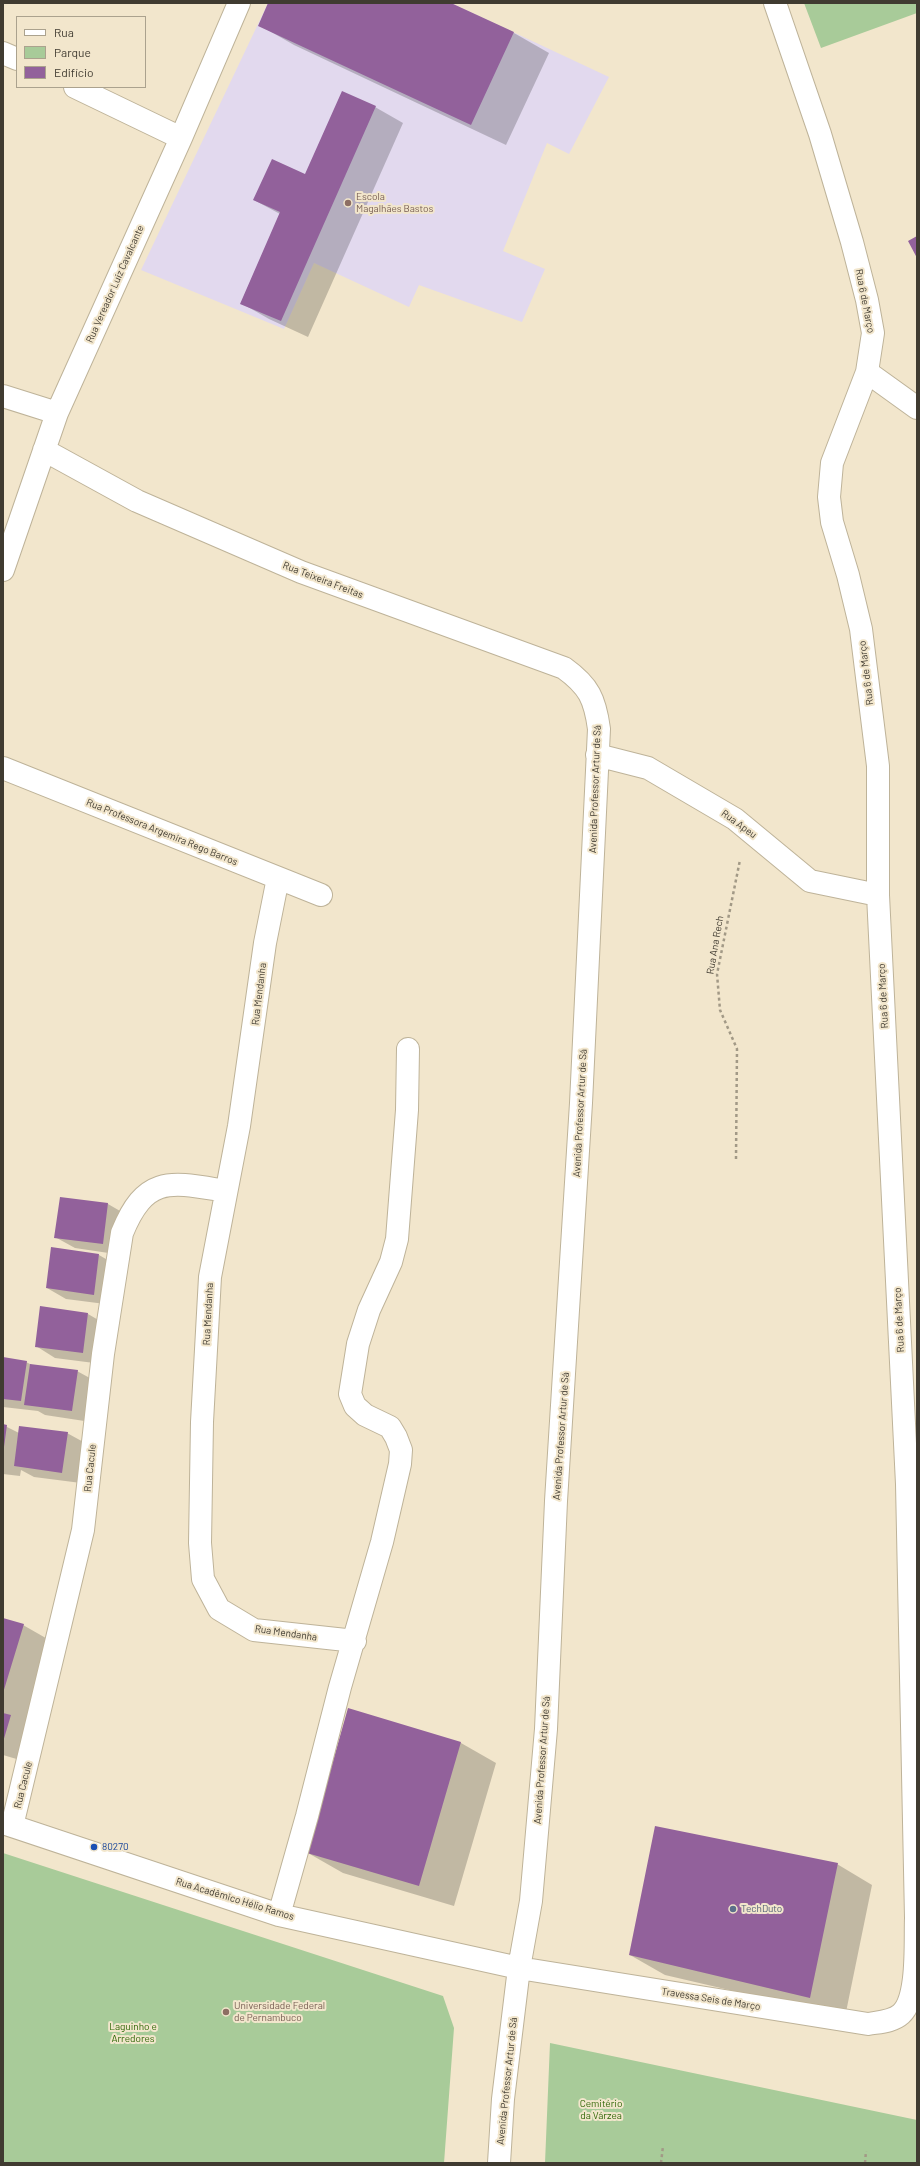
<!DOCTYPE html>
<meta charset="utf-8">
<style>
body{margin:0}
#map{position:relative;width:920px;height:2166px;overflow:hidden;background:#f2e6cc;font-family:Barlow,sans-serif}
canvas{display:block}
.frame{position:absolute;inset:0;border:4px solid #403b31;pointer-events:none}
.legend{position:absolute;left:16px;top:16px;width:130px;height:72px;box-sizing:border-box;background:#f2e6cc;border:1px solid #aba28e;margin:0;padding:5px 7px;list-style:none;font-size:12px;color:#403b31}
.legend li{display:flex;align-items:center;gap:8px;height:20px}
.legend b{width:20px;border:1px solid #aba28e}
</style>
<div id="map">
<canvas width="920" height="2166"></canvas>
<div class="frame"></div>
<ul class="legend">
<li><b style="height:5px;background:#fff"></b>Rua</li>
<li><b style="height:11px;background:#a8cb99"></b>Parque</li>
<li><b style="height:11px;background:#92619b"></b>Edifício</li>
</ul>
</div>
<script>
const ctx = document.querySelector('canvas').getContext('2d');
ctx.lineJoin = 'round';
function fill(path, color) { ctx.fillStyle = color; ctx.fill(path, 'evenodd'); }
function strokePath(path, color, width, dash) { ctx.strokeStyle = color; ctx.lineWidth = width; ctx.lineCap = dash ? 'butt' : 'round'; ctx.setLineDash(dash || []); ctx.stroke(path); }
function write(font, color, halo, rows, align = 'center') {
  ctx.font = font + ' Barlow,sans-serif'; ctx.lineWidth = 4; ctx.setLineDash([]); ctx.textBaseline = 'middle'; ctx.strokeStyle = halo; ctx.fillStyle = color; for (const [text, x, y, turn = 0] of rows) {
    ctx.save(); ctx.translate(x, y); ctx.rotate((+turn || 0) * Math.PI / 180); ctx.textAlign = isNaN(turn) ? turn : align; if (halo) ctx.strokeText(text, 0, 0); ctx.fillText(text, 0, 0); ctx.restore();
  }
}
fill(new Path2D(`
 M268 3H451L609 77 569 154 547 143 503 251 545 269 522 322 419 285 409 307 314 263 284 329 141 270Z`), '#e2d9ee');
fill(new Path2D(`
 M804 3H917V13L821 48Z
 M3 1853 443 1996 454 2028 444 2163H3Z
 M550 2043 917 2120V2163H545Z`), '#a8cb99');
fill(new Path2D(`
 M269 3H449L514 33 549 53 506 145 294 45 259 25Z
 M375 107 403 123 308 337 269 319 241 303 280 214 254 200 306 175Z
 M61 1198 108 1204 127 1215 122 1255 75 1248 55 1237Z
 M99 1255 118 1266 113 1305 66 1299 47 1288Z
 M88 1314 107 1325 102 1364 55 1358 36 1346Z
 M3 1358 26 1362 32 1365 77 1371 97 1382 91 1422 45 1415 38 1411 3 1407Z
 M3 1425 19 1433H67L87 1444 81 1483 34 1477 21 1470 20 1476 3 1474Z
 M3 1619 23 1625 51 1641 30 1763 3 1755Z
 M349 1710 461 1743 496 1763 454 1906 343 1873 308 1853Z
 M837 1864 872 1885 845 2017 665 1975 630 1955Z`), '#0003');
fill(new Path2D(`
 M268 3H451L514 32 471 125 258 26Z
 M342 91 376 106 281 321 240 304 280 212 253 200 272 159 305 174Z
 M917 236V258L908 241Z
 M60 1197 108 1203 103 1244 54 1238Z
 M51 1247 99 1254 94 1295 46 1288Z
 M40 1306 88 1313 83 1353 35 1347Z
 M3 1357 27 1361 21 1401 3 1399Z
 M30 1364 78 1370 72 1411 24 1405Z
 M3 1424 7 1425 4 1447H3Z
 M19 1426 68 1432 62 1473 14 1466Z
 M3 1618 24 1624 3 1693Z
 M348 1708 461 1742 419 1886 307 1853Z
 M3 1713 11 1715 3 1742Z
 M655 1826 838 1863 810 1998 629 1955Z`), '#92619b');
const minor = new Path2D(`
 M3 53 17 59
 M75 87 181 138
 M867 372 917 408
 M3 396 57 413
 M44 450 137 501 301 572 564 668C589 686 595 699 599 729L581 1103 556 1501 546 1729 531 1901 519 1968 503 2099 499 2163
 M3 570 57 413 181 138 239 3
 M597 755 648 768 735 819 810 881 878 895
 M3 768 321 895
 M278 878 265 943 239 1126 210 1277 202 1422 200 1543 203 1579 219 1609 254 1630 355 1641
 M3 1823 279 1915 519 1968 868 2024C879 2022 892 2022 901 2014 919 1998 915 1941 916 1918L907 1484 878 895V766L861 629 848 575 832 522 829 497 832 463 867 372 873 333 867 300 852 242 820 134 775 3
 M12 1826 83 1530 103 1354 122 1233C146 1174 171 1182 226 1191
 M279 1915 307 1816 340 1687 382 1542 400 1464 401 1450 396 1437 390 1427 365 1415 355 1406 350 1394 358 1344 369 1310 391 1262 397 1239 407 1110 408 1049`);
strokePath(minor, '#beb399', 24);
strokePath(new Path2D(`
 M736 1159 737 1049 720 1010 717 974 740 860
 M661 2163 663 2146
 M865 2163 866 2151`), '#a29986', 2.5, [3, 3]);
strokePath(minor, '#fff', 22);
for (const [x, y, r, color] of [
 [348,203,4,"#8d6e63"],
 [94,1847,4,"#1a4fb4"],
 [733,1909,4,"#5c6f8a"],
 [226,2012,4,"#8d6e63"]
]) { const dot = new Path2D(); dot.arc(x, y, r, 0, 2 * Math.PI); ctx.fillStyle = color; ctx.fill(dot); strokePath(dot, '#f2e6cc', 1.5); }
write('10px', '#785e54', '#f2e6cc', [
 ["Escola",356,197],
 ["Magalhães Bastos",356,209],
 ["Universidade Federal",234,2006],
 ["de Pernambuco",234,2018]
], 'left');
write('10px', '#403b31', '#f2e6cc', [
 ["Rua Vereador Luiz Cavalcante",115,284,-66],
 ["Rua 6 de Março",865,301,79],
 ["Rua Teixeira Freitas",323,580,21],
 ["Rua 6 de Março",866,673,-97],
 ["Avenida Professor Artur de Sá",595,789,-88],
 ["Rua Apeu",739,824,36],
 ["Rua Professora Argemira Rego Barros",162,832,22],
 ["Rua Ana Rech",715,945,-80],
 ["Rua Mendanha",259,994,-83],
 ["Rua 6 de Março",883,996,-93],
 ["Avenida Professor Artur de Sá",580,1113,-87],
 ["Rua Mendanha",208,1314,-87],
 ["Rua 6 de Março",899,1320,-93],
 ["Avenida Professor Artur de Sá",561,1436,-86],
 ["Rua Cacule",90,1468,-84],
 ["Rua Mendanha",286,1633,8],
 ["Avenida Professor Artur de Sá",542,1760,-86],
 ["Rua Cacule",23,1785,-76],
 ["Rua Acadêmico Hélio Ramos",235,1899,17],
 ["Travessa Seis de Março",711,1999,9],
 ["Avenida Professor Artur de Sá",507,2081,-84]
]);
write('10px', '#164399', '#f2e6cc', [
 ["80270",102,1847]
], 'left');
write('10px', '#4e5e75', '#f2e6cc', [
 ["TechDuto",741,1909]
], 'left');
write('10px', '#306707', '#f2e6cc', [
 ["Laguinho e",133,2027],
 ["Arredores",133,2039],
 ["Cemitério",601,2104],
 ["da Várzea",601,2116]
]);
</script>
